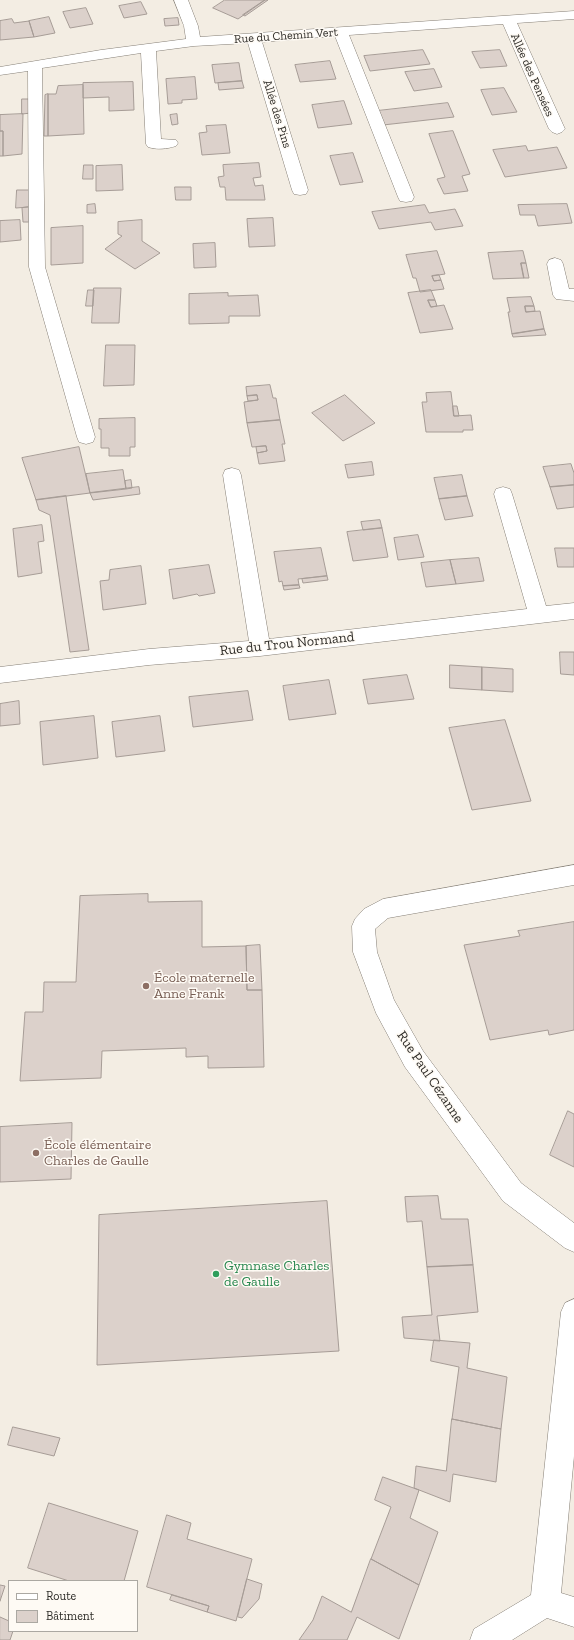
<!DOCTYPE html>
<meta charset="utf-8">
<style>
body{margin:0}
#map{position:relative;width:574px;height:1640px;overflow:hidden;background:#f3ede3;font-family:"Zilla Slab",serif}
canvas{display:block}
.legend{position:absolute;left:8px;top:1580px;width:130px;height:52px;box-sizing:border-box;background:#fefaf4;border:1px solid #aba8a2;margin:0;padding:5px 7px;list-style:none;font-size:12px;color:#2e2c28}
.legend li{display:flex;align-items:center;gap:8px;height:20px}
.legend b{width:20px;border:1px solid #aba8a2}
</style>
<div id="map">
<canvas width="574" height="1640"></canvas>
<ul class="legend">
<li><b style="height:5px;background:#fff"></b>Route</li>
<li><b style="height:11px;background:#dcd1cb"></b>Bâtiment</li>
</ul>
</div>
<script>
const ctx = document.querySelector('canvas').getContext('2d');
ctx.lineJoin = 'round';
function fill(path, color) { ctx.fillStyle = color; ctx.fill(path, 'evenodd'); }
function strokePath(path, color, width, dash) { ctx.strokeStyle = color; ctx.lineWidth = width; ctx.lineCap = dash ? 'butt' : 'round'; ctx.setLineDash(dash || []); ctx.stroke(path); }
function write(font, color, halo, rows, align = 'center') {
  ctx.font = font + ' "Zilla Slab",serif'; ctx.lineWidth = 3; ctx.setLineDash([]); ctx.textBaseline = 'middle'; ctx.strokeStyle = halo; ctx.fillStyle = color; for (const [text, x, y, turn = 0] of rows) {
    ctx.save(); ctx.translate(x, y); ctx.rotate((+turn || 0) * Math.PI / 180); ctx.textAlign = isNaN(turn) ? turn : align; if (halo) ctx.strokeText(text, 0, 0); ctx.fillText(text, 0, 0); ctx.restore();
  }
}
const building = new Path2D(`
 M225 0H265L238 19 213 8Z
 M265 0H268L245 16 243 15Z
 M141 2 147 14 124 18 119 6Z
 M86 8 93 24 70 28 63 12Z
 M49 17 55 33 34 37 29 21Z
 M178 18 179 25 165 26 164 19Z
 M12 19 14 23 29 21 34 37 0 40V21Z
 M423 50 430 64 370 71 364 56Z
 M500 50 507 66 480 68 472 52Z
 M330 61 336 79 300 82 295 65Z
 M239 63 242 81 215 83 212 65Z
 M434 69 442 87 414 91 405 72Z
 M195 77 197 99 182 100V103L168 104 166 79Z
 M242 81 244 88 219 90 218 83Z
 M133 82 134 110 109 111V97L83 98V83Z
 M83 85 84 134 48 136V94H56L58 86Z
 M504 88 517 112 492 115 481 90Z
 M48 94V136H44L45 95Z
 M22 99H32L31 113 22 114Z
 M344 101 352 124 318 128 312 105Z
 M448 103 454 117 383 125 377 111Z
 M23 114 22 154 3 156V131H0V115Z
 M177 114 178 124 172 125 170 115Z
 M226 125 230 153 202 155 199 133 207 132 206 126Z
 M0 131H3V156H0Z
 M453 131 470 174 462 176 468 191 444 194 437 179 445 177 429 134Z
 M526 146 528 151 557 147 567 168 505 177 493 150Z
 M353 153 363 182 340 185 330 156Z
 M259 163 261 177 253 178 255 186 263 185 265 200H226L225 187H220L218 177 224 176 223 165Z
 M84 165H93V179H83Z
 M122 165 123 190 96 191V166Z
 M175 187H191V200H176Z
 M17 190H30L29 207 16 208Z
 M95 204 96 213H87V205Z
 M567 204 572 223 538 226 535 215H520L518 205Z
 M425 205 429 213 455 209 463 226 435 230 431 222 379 229 372 212Z
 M29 207V222H23L22 208Z
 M273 218 275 246 249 247 247 219Z
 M20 220 21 240 0 242V221Z
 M142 220V241L160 253 135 269 105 249 122 236 118 234V222Z
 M83 226V263L51 265V228Z
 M215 243 216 267 194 268 193 244Z
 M437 251 445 274 432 276 434 281 441 280 444 289 420 292 416 278H413L406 255Z
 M523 251 526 263H521L524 278 493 279 488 253Z
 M521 263H526L529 278H524Z
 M439 275 441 280 434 281 432 276Z
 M94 288H121L119 323H92Z
 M88 290H94L93 306H86Z
 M431 290 435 300H428L431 307 444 305 453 329 420 333 408 293Z
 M228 293V296L258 295 260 316H229V323L189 324V294Z
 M531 297 534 306H525L526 312 540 311 544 329 512 334 508 312H510L507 298Z
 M428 300H435L437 306 431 307Z
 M525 306H534L535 311 526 312Z
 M544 329 546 335 513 337 512 334Z
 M106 345H135L134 385 104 386Z
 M270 385 273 398H276L280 420 247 423 244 402 258 400 257 395 247 396 246 387Z
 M451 392 454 416 471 415 473 430H463V432H426L422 402H427L426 393Z
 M257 395 258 400 248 401 247 396Z
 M345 395 375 423 343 441 312 413Z
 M453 406H457L459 416H454Z
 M135 418V447H130V456H109V448H101V429H99V419Z
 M280 420 285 444H282L285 461 259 464 257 453 267 451 266 446 252 447 247 423Z
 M266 446 267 451 257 453 256 447Z
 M79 447 90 493 36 500 22 458Z
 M372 462 374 475 348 478 345 465Z
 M571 464 574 473V485L550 487 543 467Z
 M123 470 126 489 90 493 86 474Z
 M462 475 467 496 439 499 434 478Z
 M131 480 132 488 126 489 125 481Z
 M574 485V507L557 509 550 487Z
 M139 487 140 494 93 500 90 493Z
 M66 496 89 650 70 652 50 515 39 510 36 500Z
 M467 496 473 516 445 520 439 499Z
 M380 520 382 528 363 530 361 522Z
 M42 525 44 541 38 542 42 573 18 577 13 529Z
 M382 528 388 557 353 561 347 532Z
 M418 535 424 557 398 560 394 538Z
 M321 548 327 576 298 579 299 585 283 586 282 581 279 582 274 552Z
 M555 548H574V567H558Z
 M479 558 484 581 456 584 450 560Z
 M450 560 456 584 426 587 421 563Z
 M209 565 215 593 199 596 197 594 173 599 169 570Z
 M141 566 146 604 103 610 100 581 109 580 110 570Z
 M327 576 328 580 303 583 302 579Z
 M299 585 300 588 284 590 283 586Z
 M560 652H574V675L561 674Z
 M450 665 482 667V690L450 688Z
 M482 667 513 669V692L482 690Z
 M407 675 414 699 368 704 363 680Z
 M329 680 336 714 289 720 283 686Z
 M248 691 253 720 193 727 189 697Z
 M19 701 20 724 0 726V704Z
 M94 716 98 758 43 765 40 722Z
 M160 716 165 751 116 757 112 722Z
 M505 720 531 801 472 810 449 728Z
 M148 894V902L202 901V947L246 946 247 990H262L264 1067 208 1068V1056L186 1057V1048L102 1051 101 1078 20 1081 25 1012H43L44 982H76L80 896Z
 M574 922V1030L549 1035 548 1030 490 1040 464 945 520 936 518 931Z
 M260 945 262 990H247L246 946Z
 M568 1111 574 1114V1167L550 1155Z
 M72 1123 71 1179 0 1182V1127Z
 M438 1196 441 1219H468L473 1265 427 1267 422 1221 407 1222 405 1197Z
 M327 1201 339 1351 97 1365 99 1215Z
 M473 1265 478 1312 437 1316 440 1341 404 1338 402 1317 432 1315 427 1267Z
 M434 1340 470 1343 467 1368 507 1377 501 1429 452 1419 459 1367 431 1361Z
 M452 1419 501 1429 496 1482 453 1474 450 1502 414 1488 416 1466 446 1471Z
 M13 1427 60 1438 54 1456 8 1445Z
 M383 1477 419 1490 410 1518 438 1532 419 1585 371 1559 391 1507 375 1500Z
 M49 1503 138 1531 124 1581H69L28 1568Z
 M167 1515 191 1523 187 1539 252 1559 236 1621 207 1612 209 1606 147 1587Z
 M371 1559 419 1585 399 1639 357 1617 347 1640H299L313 1620 322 1596 351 1612Z
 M247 1579 262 1584 259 1599 242 1618 238 1617Z
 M0 1585 5 1586 0 1601Z
 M172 1595 209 1606 207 1612 170 1600Z
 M0 1617 9 1621V1631H13L10 1640H0Z`);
fill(building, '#dcd1cb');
strokePath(building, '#a69c96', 1);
const minor = new Path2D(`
 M174 0H188L198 26 200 37 574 11V19L517 23 565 129 562 132 557 134 552 132 549 129 503 24 349 35 414 197 412 201 406 202 400 201 398 197 335 36 262 42 308 190 306 194 300 195 294 194 292 190 248 43 194 46 156 51 161 139 176 140 178 143 176 146C167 149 157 150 148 147L146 144 141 53 42 68 45 267 95 437 93 442 86 444 79 442 77 437 29 267 28 71 0 75V67L101 50 186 39 184 26Z
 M555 258 561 260 563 264 569 289H574V301L556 299 553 295 547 264 549 260Z
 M232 468 239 470 241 475 269 639 527 609 494 494 496 489 503 487 510 489 512 494 546 606 574 603V619L260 656 149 665 0 683V667L149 649 249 641 223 475 225 470Z
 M574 865V885L388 918 375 929 377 952 394 1000 423 1051 521 1183 574 1223V1252L565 1248 503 1201 405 1067 376 1013 353 952 352 926 355 919 364 909 383 899Z
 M574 1299V1456L561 1593 574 1597V1627L547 1618 512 1640H470L474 1629 531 1595 561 1312 565 1303Z`);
strokePath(minor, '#857f76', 1);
fill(minor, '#fff');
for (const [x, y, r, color] of [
 [146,986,4,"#8d6e63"],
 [36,1153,4,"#8d6e63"],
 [216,1274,4,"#2e9e5b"]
]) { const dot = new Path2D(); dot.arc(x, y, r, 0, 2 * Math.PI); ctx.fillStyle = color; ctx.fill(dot); strokePath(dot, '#fefaf4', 1.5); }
write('12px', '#2e2c28', '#fefaf4', [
 ["Rue du Chemin Vert",286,36,-4],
 ["Allée des Pensées",532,75,66],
 ["Allée des Pins",277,114,73]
]);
write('14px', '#2e2c28', '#fefaf4', [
 ["Rue du Trou Normand",287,644,-6],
 ["Rue Paul Cézanne",430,1077,56]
]);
write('14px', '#785e54', '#fefaf4', [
 ["École maternelle",154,978],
 ["Anne Frank",154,994],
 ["École élémentaire",44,1145],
 ["Charles de Gaulle",44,1161]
], 'left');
write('14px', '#27864d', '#fefaf4', [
 ["Gymnase Charles",224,1266],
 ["de Gaulle",224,1282]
], 'left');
</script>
